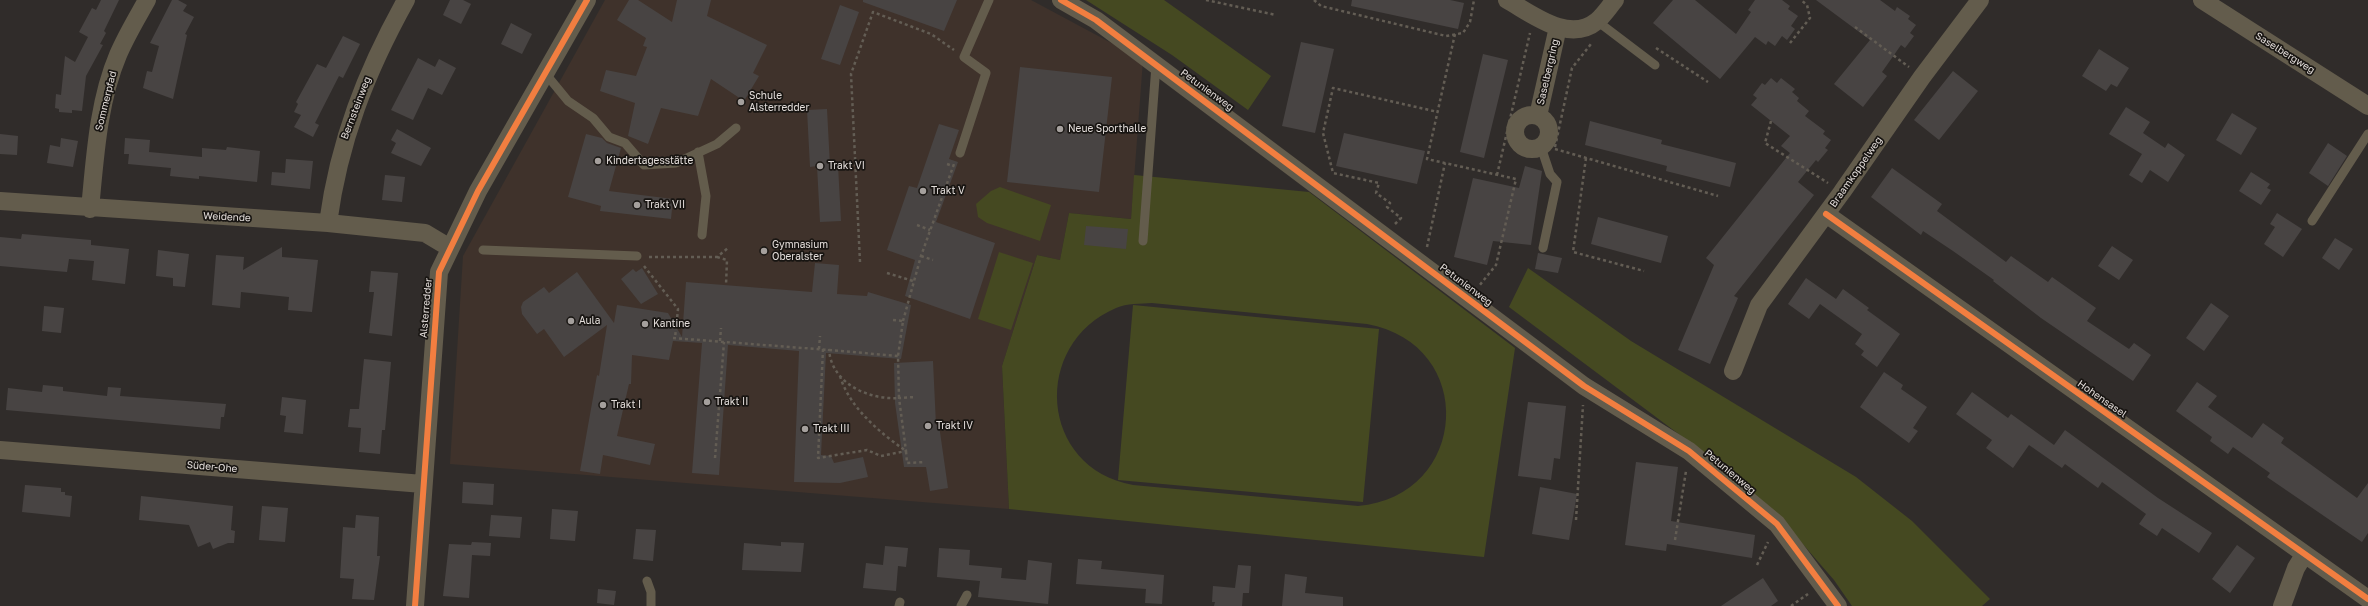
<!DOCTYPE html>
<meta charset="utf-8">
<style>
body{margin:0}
canvas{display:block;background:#302c2a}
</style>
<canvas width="2368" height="606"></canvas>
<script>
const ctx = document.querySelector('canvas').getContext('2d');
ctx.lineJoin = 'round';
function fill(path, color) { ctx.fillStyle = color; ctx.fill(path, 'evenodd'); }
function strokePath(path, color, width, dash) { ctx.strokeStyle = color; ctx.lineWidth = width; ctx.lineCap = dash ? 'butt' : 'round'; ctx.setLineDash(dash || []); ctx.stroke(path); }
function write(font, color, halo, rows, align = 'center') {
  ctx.font = font + ' "Golos Text",sans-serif'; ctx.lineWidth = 3.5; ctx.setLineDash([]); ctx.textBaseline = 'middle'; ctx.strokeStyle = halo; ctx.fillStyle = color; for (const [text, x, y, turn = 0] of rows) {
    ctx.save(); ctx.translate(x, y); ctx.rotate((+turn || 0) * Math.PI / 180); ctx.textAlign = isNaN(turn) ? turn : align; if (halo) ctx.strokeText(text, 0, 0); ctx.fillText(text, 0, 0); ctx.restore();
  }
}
fill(new Path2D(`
 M605 0H1031L1143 60 1131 219 1069 213 1060 260 1037 255 1002 366 1009 509 450 464 463 256Z`), '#3f322b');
fill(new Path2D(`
 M1086 0H1164L1271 76 1248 110 1172 55Z
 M1134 175 1309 192 1515 348 1484 557 1009 509 1002 366 1037 255 1060 260 1069 213 1131 219ZM1152 303 1367 324C1478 344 1470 496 1358 506L1133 485C1039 468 1031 344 1116 308 1127 303 1140 304 1152 303Z
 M1000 187 1051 205 1040 241 987 223 978 217 976 204 991 191Z
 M999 252 1033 263 1011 330 978 319Z
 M1528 268 1631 341 1856 477 1912 521 1990 599 1982 606H1852L1834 580 1781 519 1692 444 1509 307Z
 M1133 305 1379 329 1363 502 1118 480Z`), '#454921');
fill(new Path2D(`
 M101 0H119L104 31 106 33 100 44 103 45 86 76 82 111 72 110V113L59 112V109L55 108 56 94 61 95 65 56 75 62 88 37 79 32 92 8 96 10Z
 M172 0H178L187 5 183 11 194 17 185 34 187 35 173 99 143 88 147 71 152 72 159 46 150 43Z
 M450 0H463L471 4 461 24 443 15Z
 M629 0H638L672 22 677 0H711L707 16 767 45 753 73 759 76 744 101 711 79 698 116 661 108 648 144 628 136 635 103 600 91 606 70 636 76 647 47 643 46 646 38 617 20Z
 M863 0H957L944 31 863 2Z
 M1352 0H1450L1464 3 1458 29 1351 6Z
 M1673 0H1695L1736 34 1751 12 1748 10 1755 0H1782L1790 6 1788 9 1798 16 1791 26 1795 29 1787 40 1782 36 1775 46 1768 41 1766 45 1755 37 1720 79 1653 23Z
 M1816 0H1880L1895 11 1897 7 1910 16 1908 19 1916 25 1910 33 1914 36 1905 48 1901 45 1882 72 1887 76 1863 107 1834 84 1870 40Z
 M840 5 859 12 840 65 821 59Z
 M511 23 532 34 522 54 501 44Z
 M343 36 360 44 343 78 339 76 315 123 319 125 313 137 294 127 301 115 294 112 298 104 296 102 317 64 326 68Z
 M1301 42 1334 49 1315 133 1282 126Z
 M2099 49 2129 68 2117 87 2111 84 2106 91 2082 76Z
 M1483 54 1508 60 1484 158 1460 152Z
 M418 58 435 67 439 59 456 68 442 95 428 88 413 120 391 110Z
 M1020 67 1112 77 1099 192 1007 182Z
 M1953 71 1978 91 1939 140 1914 120Z
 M1771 78 1777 83 1781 78 1795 89 1792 92 1799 98 1797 101 1809 111 1805 116 1825 131 1823 134 1831 140 1825 148 1828 150 1818 162 1816 160 1798 182 1814 195 1734 296 1738 298 1710 364 1678 350 1714 265 1706 258 1790 153 1781 146 1790 136 1751 105 1757 98 1753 95 1762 83 1765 85Z
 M2126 107 2150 122 2143 133 2165 148 2168 143 2185 155 2168 182 2150 170 2142 183 2129 175 2142 154 2109 134Z
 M827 109 830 166 838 165 841 221 820 222 817 166 810 167 807 110Z
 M2232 113 2257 128 2241 155 2216 140Z
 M1590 121 1662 140 1661 144 1736 163 1730 187 1666 171 1667 166 1585 145Z
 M939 124 959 130 949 159 958 162 936 222 995 243 970 319 905 296 915 260 887 250 909 186 917 188Z
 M397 129 431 148 421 166 391 153 396 143 391 140Z
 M1344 133 1425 151 1417 184 1336 166Z
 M0 134 18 136 17 155 0 154Z
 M586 134 602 138 607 143 621 148 609 191 673 199 671 219 600 211 601 206 568 197Z
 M61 138 78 141 73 167 47 163 50 145 60 147Z
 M125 138 150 140 149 152 202 157V148L226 150 227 147 260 151 257 182 199 176V179L170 176 171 168 128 164 129 154H124Z
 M2328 143 2347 156 2328 186 2309 173Z
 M286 159 313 161 310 189 271 185 272 172 285 173Z
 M1525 166 1542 171 1531 245 1493 241 1487 265 1454 257 1473 178 1519 188Z
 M1892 168 1942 204 1937 211 2006 262 2011 256 2048 282 2052 277 2096 308 2087 321 2129 349 2134 343 2151 355 2133 381 2041 318 1993 281 1994 280 1953 251 1923 231 1921 235 1871 197Z
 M2251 172 2270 184 2267 188 2271 190 2261 205 2239 191Z
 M385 175 405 177 402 202 382 200Z
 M2277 213 2302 229 2283 257 2264 244 2275 227 2270 224Z
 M1598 217 1668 236 1661 263 1591 244Z
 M1086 226 1128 229 1126 249 1084 245Z
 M22 234 91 240V245L129 249 125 284 92 280 94 261 69 259 67 272 0 266V237L21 239Z
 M2335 238 2353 249 2339 270 2322 258Z
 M2112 246 2133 260 2119 280 2098 266Z
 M282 247V257L318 260 312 312 288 310 289 297 241 292 240 308 212 305 216 255 244 257 243 270Z
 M158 250 189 254 185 287 173 286V278L156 276Z
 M1538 253 1562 258 1558 273 1535 269Z
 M815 263 839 265 837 294 867 296 868 292 911 305 901 359 826 353 821 455 831 456 834 463 863 457 868 477 840 483 794 482 799 351 728 345 719 475 692 473 702 343 673 341 669 360 632 355 631 384H629L617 436 655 444 650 465 603 455 600 474 580 471 597 375 599 376 607 325 564 357 544 329 537 334 522 314 521 307 523 302 544 287 549 293 577 272 614 323 617 305 668 313 682 337 686 282 812 292Z
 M642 268 658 294 641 304 621 279 633 269 636 272Z
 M371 271 398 273 392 336 369 333 374 292H369Z
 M1806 278 1836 299 1843 289 1869 308 1867 310 1900 334 1877 367 1861 355 1864 351 1855 344 1862 334 1820 304 1809 319 1788 304Z
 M2211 303 2229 316 2204 351 2186 338Z
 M44 306 64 308 61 333 42 331Z
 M364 359 391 362 385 430H382L380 454 359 452 361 428 348 427 350 409H359Z
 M933 361 936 425H939L948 488 930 491 926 467H904L895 403 894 363Z
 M1884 372 1903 385 1901 389 1927 407 1913 428 1918 431 1909 443 1860 407Z
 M2197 382 2217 396 2208 407 2252 438 2263 423 2284 438 2281 443 2357 498 2368 483V533L2362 542 2267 477 2270 473 2233 447 2228 454 2210 441 2212 437 2176 411Z
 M43 385 63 387V391L107 396 108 387 121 388 120 396 226 404 224 417H221L220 429 6 410 8 388 42 392Z
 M1972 392 2008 418 2011 414 2054 445 2065 430 2158 498 2212 533 2199 553 2162 528 2157 536 2139 524 2146 514 2102 482 2098 488 2065 464 2062 468 2029 445 2013 468 1986 448 1992 440 1956 414Z
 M282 397 306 400 303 434 284 432 286 416 280 415Z
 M1528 402 1566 406 1560 459 1554 458 1551 480 1518 476Z
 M1636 462 1678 467 1671 521 1755 535 1752 558 1667 544 1666 551 1625 545Z
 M463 482 494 484 493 505 462 503Z
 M25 485 61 488V492H65V495L72 496 70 517 22 512Z
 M1540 487 1577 494 1569 540 1532 534Z
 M141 496 233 506 231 530 235 531 234 543H228L213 549 210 542 198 547 189 525 139 520Z
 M262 506 288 508 285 542 259 540Z
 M552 509 578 511 575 541 550 539Z
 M356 515 379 517 377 556H380L374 600 352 599 354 579 340 578 343 527 355 528Z
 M491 515 522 517 520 538 489 536Z
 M636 529 656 530 653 561 633 559Z
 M472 542 491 543 490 556 472 555 469 598 443 596 449 544 471 545Z
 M781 542 804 543 801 572 742 570 744 543 781 546Z
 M2237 545 2255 558 2230 593 2212 579Z
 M885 546 908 548 906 567 898 566 896 591 863 588 866 563 883 565Z
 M939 548 970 550 969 565 1002 568 1001 578 1026 580 1028 560 1052 563 1048 604 978 597 980 581 937 577Z
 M1078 559 1102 561 1101 569 1164 575 1162 604 1145 603 1146 589 1076 584Z
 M1238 565 1251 566 1249 593H1243L1242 606H1214L1215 602H1212L1213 586 1235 588Z
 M1285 574 1307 577 1305 593 1343 597V606H1282Z
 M1763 578 1778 601 1771 606H1721Z
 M598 589 616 591 614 605 597 603Z`), '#484443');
strokePath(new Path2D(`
 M1206 0 1276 15
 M1314 0 1321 6 1446 36 1463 33 1470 22 1474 0
 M1855 27 1909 67
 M1455 34 1427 159 1516 179 1496 265 1479 286
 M1790 43 1810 18 1807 5 1801 0
 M1656 48 1708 82
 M1771 121 1765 143 1828 183
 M1555 147 1572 68 1591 44
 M1555 149 1718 196
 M1586 158 1573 252 1644 271
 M947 164 953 166
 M1497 175 1530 33
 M1395 224 1401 218 1387 207 1390 203 1376 193 1379 183 1333 173 1323 133 1333 88 1438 112
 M917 225 930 230
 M1427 247 1445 163
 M921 256 933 260
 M649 257H717L728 248
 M717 257 727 260 726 285
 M860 262 851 74 873 12 931 34 954 50
 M644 266 678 309 675 338
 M887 273 913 281
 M893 320 903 321 898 356
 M903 321 921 256 954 164
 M673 338 829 350
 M720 341 721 328
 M819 349 820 336
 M823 349 818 458 867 450 881 456 906 451 899 398 916 397
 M829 350 898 356 899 398C869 400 832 384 829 350Z
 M840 376C849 407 880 433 906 451L907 463 925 462
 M715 458 724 342
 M1576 520 1583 405
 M1675 540 1686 471
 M1757 565 1768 542
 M1791 606 1808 594`), '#635d54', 2.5, [3, 3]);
strokePath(new Path2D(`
 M1597 21 1655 65
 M545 73 568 101 593 118 609 137 625 143 644 165 676 163 717 144 736 128
 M1541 147 1550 174 1557 182 1543 248
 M698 152 706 196 702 235
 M960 153 986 73 964 57 989 0
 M2312 221 2368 134
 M1143 241 1156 65
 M483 250 637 256
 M647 581 651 592V606
 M899 606 900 602
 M961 606 967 595`), '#635c4c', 9);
strokePath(new Path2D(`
 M1061 0 1096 20 1584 386 1689 451 1777 524 1838 606
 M1507 0C1532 14 1569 44 1597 21 1604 15 1609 7 1615 0
 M2202 0 2368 106
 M1515 132a17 17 0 1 1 34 0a17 17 0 1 1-34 0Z
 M1538 116 1558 27
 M0 201 328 223 425 233 450 248
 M90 209C95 158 98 102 118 55 126 36 137 18 147 0
 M1826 214 2368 599
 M328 223C339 141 366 72 406 0
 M1733 371 1759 305 1842 192 1922 77 1980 0
 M0 450 423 484
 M415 606 439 272 478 191 587 0
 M2282 606 2296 568 2304 555`), '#635c4c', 18);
strokePath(new Path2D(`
 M1061 0 1096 20 1584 386 1689 451 1777 524 1838 606
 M1826 214 2368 599
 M415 606 439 272 478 191 587 0`), '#f27e40', 6);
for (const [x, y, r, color] of [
 [741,102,4,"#a5a09d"],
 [1060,129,4,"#a5a09d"],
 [598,161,4,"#a5a09d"],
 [820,166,4,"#a5a09d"],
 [923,191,4,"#a5a09d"],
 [637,205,4,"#a5a09d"],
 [764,251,4,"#a5a09d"],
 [571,321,4,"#a5a09d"],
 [645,324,4,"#a5a09d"],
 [707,402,4,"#a5a09d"],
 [603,405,4,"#a5a09d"],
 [928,426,4,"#a5a09d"],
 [805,429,4,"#a5a09d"]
]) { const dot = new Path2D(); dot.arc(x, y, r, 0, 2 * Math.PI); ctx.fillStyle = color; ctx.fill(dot); strokePath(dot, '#181512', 1.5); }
write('10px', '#e4dedb', '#181512', [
 ["Saselbergweg",2285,53,32],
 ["Saselbergring",1548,72,-77],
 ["Petunienweg",1207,90,36],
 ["Sommerpfad",106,101,-76],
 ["Bernsteinweg",356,108,-69],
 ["Braamkoppelweg",1856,172,-55],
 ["Weidende",227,217,3],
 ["Petunienweg",1466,285,37],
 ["Alsterredder",426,308,-85],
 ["Hohensasel",2102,399,35],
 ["Süder-Ohe",212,467,5],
 ["Petunienweg",1730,472,40]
]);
write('10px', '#e4dedb', '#181512', [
 ["Schule",749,96],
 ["Alsterredder",749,108],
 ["Neue Sporthalle",1068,129],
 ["Kindertagesstätte",606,161],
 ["Trakt VI",828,166],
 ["Trakt V",931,191],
 ["Trakt VII",645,205],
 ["Gymnasium",772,245],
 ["Oberalster",772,257],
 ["Aula",579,321],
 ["Kantine",653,324],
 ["Trakt II",715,402],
 ["Trakt I",611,405],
 ["Trakt IV",936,426],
 ["Trakt III",813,429]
], 'left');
</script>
